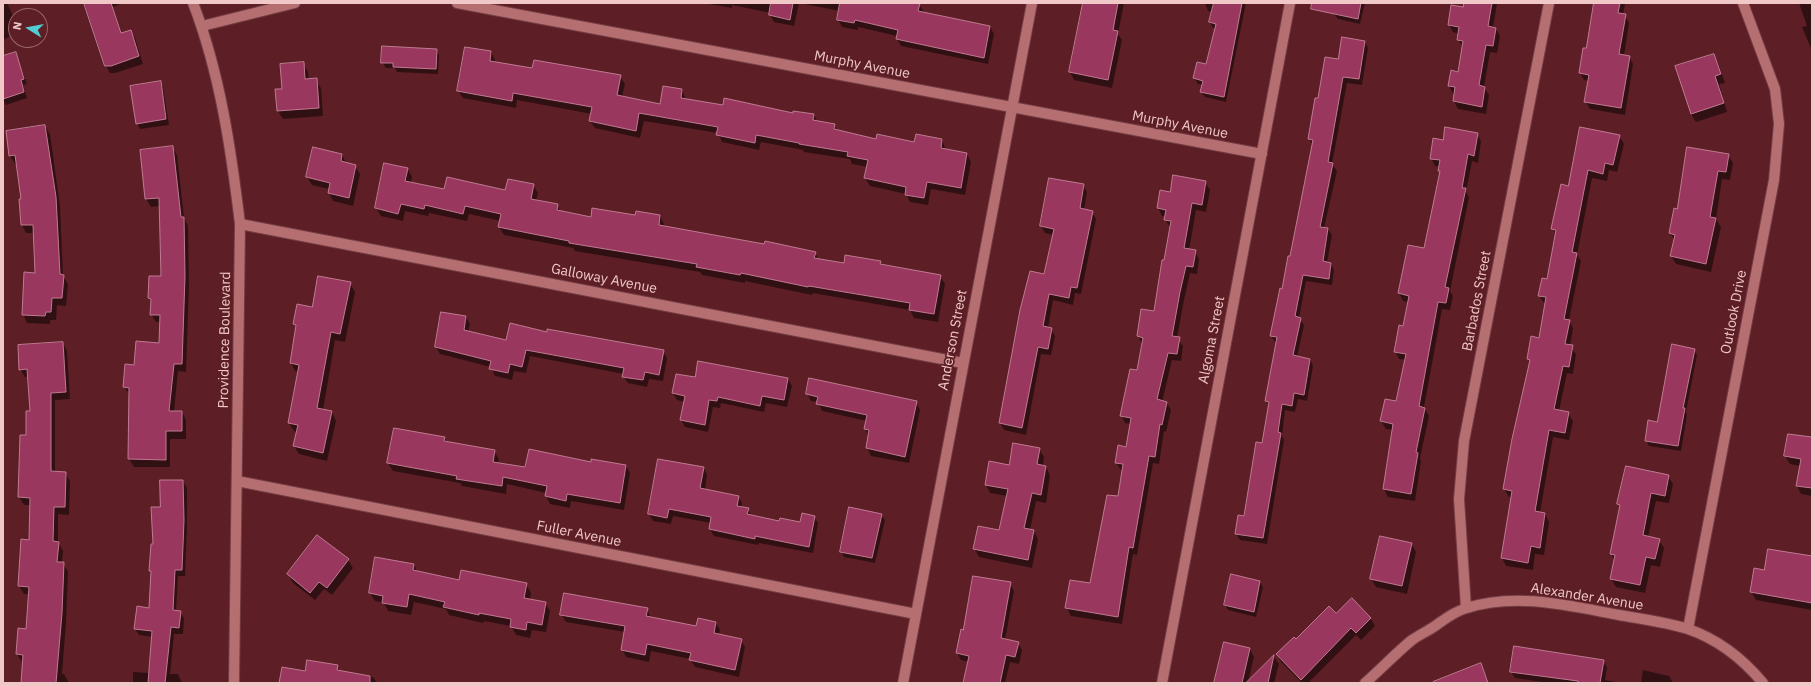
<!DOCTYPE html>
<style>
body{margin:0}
#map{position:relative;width:1815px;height:686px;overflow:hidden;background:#5d1f25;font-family:"IBM Plex Sans",sans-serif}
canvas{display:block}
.frame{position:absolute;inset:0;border:4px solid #f0c8c8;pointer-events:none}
.north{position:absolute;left:8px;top:8px;width:40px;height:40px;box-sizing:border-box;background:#5d1f25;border:1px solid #986366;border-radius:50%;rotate:281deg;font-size:11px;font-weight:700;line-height:16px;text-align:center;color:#f0c8c8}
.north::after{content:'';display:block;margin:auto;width:14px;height:18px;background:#52ccd0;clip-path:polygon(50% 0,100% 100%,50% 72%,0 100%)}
</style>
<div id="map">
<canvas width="1815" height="686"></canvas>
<div class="frame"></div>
<div class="north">N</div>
</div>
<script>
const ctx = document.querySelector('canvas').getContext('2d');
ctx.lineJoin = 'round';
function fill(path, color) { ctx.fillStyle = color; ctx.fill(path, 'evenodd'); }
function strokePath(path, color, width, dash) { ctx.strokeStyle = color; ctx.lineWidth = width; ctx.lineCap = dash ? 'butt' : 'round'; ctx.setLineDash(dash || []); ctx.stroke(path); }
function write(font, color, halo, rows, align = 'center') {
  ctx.font = font + ' "IBM Plex Sans",sans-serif'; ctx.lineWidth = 3.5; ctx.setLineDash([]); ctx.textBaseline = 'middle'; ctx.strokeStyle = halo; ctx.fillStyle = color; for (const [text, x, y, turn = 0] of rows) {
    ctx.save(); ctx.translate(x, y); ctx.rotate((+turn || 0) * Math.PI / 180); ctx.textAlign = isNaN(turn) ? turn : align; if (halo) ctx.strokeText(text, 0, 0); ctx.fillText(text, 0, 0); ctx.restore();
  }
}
fill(new Path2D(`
 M3 3H7L16 22V33L3 40Z
 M83 3H122L113 7 122 34 130 31 135 38 143 64 115 73H110L106 66 89 16Z
 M703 3H918L923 10V13L990 27 994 34 988 64 901 46 897 39V36L858 27V30L842 27 838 20 840 11 799 3 794 26 774 22 770 15 771 13 732 5V8Z
 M1081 3H1124L1118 34 1122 40 1112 88 1074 80 1070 72 1083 7Z
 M1205 3H1246L1226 102 1205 97 1201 92 1203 85 1198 84 1194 78 1207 65 1216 28H1213L1210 22 1213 12 1208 11Z
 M1337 3H1365L1360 24 1338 19 1334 14Z
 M1465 3H1497L1493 28 1496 29 1500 36 1497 53 1490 52 1484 87 1489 95 1486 114 1458 109 1454 101 1455 94H1453L1449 86 1451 72 1459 73 1463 47 1458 40 1459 34 1453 32 1449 25 1464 8Z
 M1595 3H1625L1623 15H1625L1629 23 1624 56H1629L1633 64 1625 115 1590 109 1586 102 1589 81 1584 80 1580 73 1587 49Z
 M1799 3H1812V51L1802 27 1807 26Z
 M1365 42 1368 48 1362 85 1347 83 1332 164 1337 171 1324 228 1328 229 1332 235 1327 263 1331 264 1334 270 1332 285 1306 281 1299 318 1304 325 1297 357 1310 359 1313 366 1307 401 1298 399 1295 412 1285 410 1282 436 1284 440 1267 544 1240 540 1236 534 1245 517 1263 444 1269 406 1266 401 1277 342H1275L1271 336 1291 257 1313 145 1309 139 1316 99 1319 100 1339 61Z
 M436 50 439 55 438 74 397 72 395 68H386L382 62Z
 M491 52 495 60V63L533 70 620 76 625 84 622 97 661 105 682 90 686 100 723 106 814 115 818 122 834 125 838 131 877 140 915 143 942 140 946 150 967 154 971 162 965 195 931 189 928 205 910 202 906 194 870 186 865 178 868 167 852 164 850 159 804 152 803 150 761 142 759 150 722 142 718 133 644 121 640 138 595 128 590 121 592 114 517 100 516 108 463 98 458 91Z
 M15 53 27 84 23 85 27 98 6 105 3 100V57Z
 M1713 55 1718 63 1725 83 1719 84 1727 112 1696 122 1691 114 1676 67Z
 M303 63 308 72 309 80H316L321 88 323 116 283 119 278 111 283 90Z
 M160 82 163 87 169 125 140 129 137 123Z
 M45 126 50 134 60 206 63 276 68 284 66 306 57 305 56 320H50V324L27 323 23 314 36 274 34 233H26L22 225 20 200H22L17 164H15L10 156Z
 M1477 134 1481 141 1478 163 1472 161 1466 192 1469 197 1450 291 1453 296 1450 310 1442 309 1424 407 1429 416 1420 458 1421 461 1415 501 1388 497 1384 489 1393 430 1386 429 1381 421 1385 400 1397 402 1406 360 1399 359 1395 351 1404 327 1409 302 1403 301 1399 293 1408 246 1425 249 1440 173V167L1435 166 1431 158 1444 141Z
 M1619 136 1624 144 1617 172 1609 170 1607 181 1592 178 1577 255 1581 261 1569 320 1573 328 1570 346 1576 354 1573 374 1567 373 1559 411 1568 413 1573 421 1569 440 1553 437 1540 513 1545 514 1549 522 1544 555 1535 554 1533 570 1506 566 1502 558 1512 497H1509L1504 489 1530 363 1528 359 1539 339 1546 304 1544 303 1539 296 1548 280 1556 236 1553 229 1569 187Z
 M172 147 177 155 184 217 188 226 189 284 186 372 178 371 174 412H182L186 420V439H170V467H134L129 459 130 395 124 387 134 366 160 344 161 322H156L151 314 152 302 149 298 162 278 160 206 151 207 146 199 141 151Z
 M342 155 347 164 355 166 360 174 353 206 333 201 329 193V189L312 185 307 177Z
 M1728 155 1733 163 1730 180 1722 179 1716 219 1721 227 1711 272 1676 264 1671 256 1675 241 1670 233 1678 210Z
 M384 164 408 169 412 177 411 183 445 190 506 191 533 185 538 193 536 201 557 205 561 212 592 218 660 216 664 224V227L815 253 819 260 845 264 880 262 882 265 940 276 945 284 938 322 914 318 910 310 813 293 812 295 745 281V283L702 275 700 272 575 251 573 248 504 235 499 227 501 221 469 214 467 221 429 213 428 216 405 211 403 221 381 216 376 208Z
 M1205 182 1210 190 1206 212 1196 210 1189 250 1195 251 1199 259 1197 274 1190 273 1184 300 1177 338 1183 346 1181 361 1172 360 1162 402 1167 403 1171 410 1166 432 1164 431 1159 464 1153 463 1137 555 1133 554 1122 624 1071 616 1067 608 1091 585 1118 498 1123 471 1121 470 1116 463 1127 448 1131 424 1125 423 1121 415 1138 371 1142 344 1138 336 1154 313 1171 228 1165 220 1166 216H1162L1158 208 1171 193Z
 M1083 185 1087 192 1084 210 1092 212 1096 219 1081 294 1075 293 1073 305 1053 300 1048 328 1051 329 1055 336 1051 355 1041 354 1026 435 1004 430 1000 423 1045 275 1053 235 1045 233 1041 226Z
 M350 283 355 292 345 342 335 340 323 410 332 412 336 421 327 461 299 454 294 446 297 432 294 431 289 423 299 372 295 371 291 363 297 329 294 324 313 308Z
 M466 317 470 324 468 332 507 342 548 333 663 351 667 358 663 381 649 379 647 387 628 383 623 376 624 374 530 356 526 373 514 371 512 380 495 376 491 367 440 354 436 347Z
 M63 343 67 351 70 399 55 400V472L65 473 70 481 69 515 58 514V542L63 551 62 563 68 571 66 622 62 674H64L69 683H22L24 662H22L17 654 27 630 29 594H24L19 586 30 541 31 505H24L19 497 31 412 28 377H25L20 369Z
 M1694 350 1697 355 1686 412 1687 415 1681 451 1649 446 1646 440 1658 423Z
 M677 375 696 378 788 379 792 386 787 407 766 403 764 412 721 403 720 408 713 407 708 432 685 427 681 420 685 402 677 400 673 393Z
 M807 393 916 402 920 410 909 463 871 456 867 448 869 436 865 429 867 421 822 411 818 402 811 401Z
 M1812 427V496L1801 494 1797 486 1800 466 1790 464 1785 456 1810 439Z
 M445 438 447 443 494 451 499 459 498 463 526 468 592 463 626 466 630 473 624 510 571 501 570 508 550 504 546 496V493L507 484 506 494 462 486 460 483 393 471 388 463Z
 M1039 449 1044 457 1043 466 1046 467 1050 475 1046 503 1036 501 1030 530 1034 531 1038 539 1032 568 979 557 974 548 999 531 1007 496 990 493 986 485 1010 466Z
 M704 468 707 475 705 490 738 496 742 503 741 508 748 509 752 517 780 523H801L814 517 818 523 813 553 759 543 758 545 714 536 710 529 711 523 673 516 671 524 653 521 649 514Z
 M1668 476 1673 484 1669 503 1656 501 1648 537 1659 540 1664 548 1660 567 1651 565 1645 593 1616 587 1611 579 1615 561 1611 554 1621 508 1619 504Z
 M183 481 187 488V528L185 576H178L176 611 180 612 184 618 183 634H174L170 674H178L182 683H133V672L149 673 153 637 139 635 135 629 150 609 152 574 150 571 152 545H154L161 508Z
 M881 515 885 520 875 563 844 557 841 551Z
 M1411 543 1416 552 1407 594 1376 587 1371 579Z
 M1812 557V610L1756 600 1751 592 1765 571Z
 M348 560 353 568 332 595 324 589 315 600 293 583 288 574Z
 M414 565 418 573 460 582 526 584 531 593 530 600 545 603 550 611 546 632 532 630 530 638 516 635 511 626 484 621 483 623 449 615 446 609 414 602 411 615 388 611 384 603 375 601 370 593Z
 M1260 582 1263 587 1256 617 1228 610 1225 605Z
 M1010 583 1014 591 1005 640 1018 643 1022 650 1019 664 1010 662 1005 683H964L969 662 961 660 957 653 962 631H963Z
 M1352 599 1371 619 1375 626 1361 640 1356 635 1308 683H1302L1281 662 1277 654 1336 615Z
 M647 609 651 618 697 628 716 623 720 630 719 635 741 640 745 647 739 677 695 667 690 659 651 651 649 662 626 657 622 649 625 632 566 622 561 614Z
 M1250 649 1254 657 1248 682 1274 657 1279 664 1274 683H1215Z
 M1603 661 1607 667 1605 680 1621 683H1549L1515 678 1511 672Z
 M1480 664 1489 683H1444Z
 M337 666 340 671 373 677 377 683H280L306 672Z
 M1643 670 1669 676 1673 683H1641Z`), '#0007');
const building = new Path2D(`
 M84 3H111L121 33 131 30 139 56 111 66H105Z
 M771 3H793L790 20 769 15Z
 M840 3H920L918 11 990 26 984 58 896 39 898 30 855 20 854 23 837 20Z
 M1083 3H1118L1113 30 1118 31 1108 80 1069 72Z
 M1214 3H1242L1224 97 1200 92 1203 81 1193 78 1197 62 1206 64 1216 24 1209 22Z
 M1312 3H1361L1358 19 1311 9Z
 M1464 3H1492L1488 26 1496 28 1493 46 1486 45 1479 85 1485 87 1482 107 1453 101 1455 87 1448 86 1451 70 1458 72 1463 41 1457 40 1459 27 1448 25 1451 5 1463 7Z
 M1594 3H1620L1618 13 1626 14 1619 54 1630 56 1621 108 1584 102 1589 75 1579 73 1583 48H1586Z
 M1342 37 1365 41 1359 79 1343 77 1328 162 1333 163 1320 227 1328 228 1323 261 1331 263 1329 279 1303 275 1295 316 1301 318 1293 355 1310 359 1304 395 1294 393 1292 406 1282 404 1278 432 1281 433 1263 538 1235 534 1238 515 1244 516 1256 442 1262 443 1269 402 1265 401 1277 337 1270 336 1280 288 1282 289 1288 256H1290L1313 140 1308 139 1315 98H1318L1325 57 1338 59Z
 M382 46 437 49 436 69 393 67V63H381Z
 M465 47 491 51 490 61 532 68 534 60 621 75 617 95 660 104 663 86 682 89 681 98 723 105 724 98 793 113V111L814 114 813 120 835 124 834 129 876 139 877 134 914 142 916 134 942 139 941 148 967 153 961 188 927 182 924 198 905 195 906 187 864 178 868 160 847 156 848 152 799 144V143L756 135 755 143 716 135 718 127 639 113 636 131 589 121 592 107 513 93 512 101 457 91Z
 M16 52 24 79 21 80 24 92 3 99V56Z
 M1714 54 1721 74 1715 76 1724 103 1691 114 1675 66Z
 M304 62 305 79 317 78 319 108 277 111 275 89H282L280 64Z
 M161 81 166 119 136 124 130 86Z
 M45 125 56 197 60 274 64 275 62 298H52L51 312H46L45 316 22 315 24 272 35 273 33 225H21L19 199H21L15 155 9 156 6 131Z
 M1445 127 1478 133 1474 156 1468 154 1462 188H1466L1445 287 1449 288 1446 303 1438 302 1419 406 1425 408 1416 452 1418 453 1411 494 1383 489 1393 424 1380 421 1385 399 1396 401 1406 354 1394 352 1399 325 1403 326 1409 296 1398 293 1408 245 1424 248 1440 171H1438L1440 160 1430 159 1433 138 1443 140Z
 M1580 127 1620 135 1613 165 1605 163 1603 174 1588 170 1572 252 1577 253 1564 319 1570 320 1565 344 1573 345 1569 367 1563 366 1554 409 1569 412 1565 433 1549 430 1535 511 1545 513 1540 548 1531 546 1528 563 1501 558 1512 491 1503 489 1512 439 1530 360 1527 359 1531 336 1539 338 1546 297 1538 296 1542 278 1547 279 1556 230 1551 229 1561 184 1568 186Z
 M173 146 181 217H184L185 276 182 364H174L169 411H182V431H166V460L128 459 129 388 123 387 125 364 134 365 136 341 159 343 160 315H150L151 299 148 298 149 276H161L159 198 145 199 140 150Z
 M313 147 342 154 341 161 356 165 349 198 328 193 330 183 306 177Z
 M1687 147 1729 154 1726 172 1718 171 1710 217 1716 218 1706 264 1670 256 1675 235 1669 233 1674 208 1677 209Z
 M384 163 408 168 405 181 444 189 447 177 505 190 508 179 534 184 531 199 558 204 557 210 591 217 592 208 635 215 636 211 660 215 659 225 764 244 765 241 816 252 814 258 844 263 845 255 881 261 880 264 941 275 934 314 909 310 910 303 809 286 808 287 741 273 740 275 696 267 697 264 569 243V241L498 227 501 214 465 206 463 214 425 205 424 209 401 204 398 214 375 208Z
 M1173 175 1206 181 1202 205 1192 203 1184 248 1196 250 1193 267 1186 266 1180 292 1172 336 1180 337 1177 354 1168 353 1157 399 1167 402 1162 425 1160 424 1155 457 1149 456 1133 548 1129 547 1118 617 1065 608 1070 580 1090 583 1107 495 1118 496 1123 464 1115 463 1118 445 1126 447 1131 418 1120 416 1130 369 1137 370 1143 338 1137 336 1141 309 1154 311 1162 260H1164L1171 221 1164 220 1166 210 1157 208 1160 190 1170 192Z
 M1049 178 1084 184 1080 208 1093 211 1077 288 1071 287 1069 298 1049 294 1043 326 1052 328 1048 349 1038 347 1022 428 999 423 1020 310 1030 271 1044 274 1054 229 1040 226Z
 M318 276 351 282 340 334 331 332 317 408 332 411 323 453 293 446 298 425 288 423 299 365 290 363 296 325 293 324 297 304 312 307Z
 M441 312 466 316 464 330 506 340 510 323 547 332V329L664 350 659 375 645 372 643 380 622 377 624 368 526 350 522 367 510 364 508 373 489 369 491 361 435 347Z
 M63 342 66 392 51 393V471L66 472 65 507H54L53 541 59 542 57 562H64L62 613 56 683H21L23 655 16 654 18 628 26 629 29 587 18 586 21 539 29 540 30 498 18 497 20 435H26V411H30L27 369 19 370 18 345Z
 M1672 344 1695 349 1683 408H1685L1678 446 1645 441 1648 420 1657 422Z
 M698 361 788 378 784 400 762 396 760 406 718 397 717 401 709 400 705 425 680 420 685 396 672 393 676 374 695 377Z
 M809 378 917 401 905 457 866 448 869 430 864 429 867 415 816 404 818 397 806 394Z
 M394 428 445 437 444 441 495 450 493 462 525 467 529 449 591 462V459L626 465 620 503 567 494 566 501 545 496 547 486 503 477 502 486 456 479 457 476 387 463Z
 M1788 434 1812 437V488L1796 486 1801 459 1784 456Z
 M1013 443 1040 448 1037 464 1046 466 1041 495 1032 493 1024 528 1034 530 1028 560 973 549 978 526 999 530 1008 489 985 485 989 461 1009 465Z
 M658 459 704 467 700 488 739 496 737 506 749 508 747 514 779 521 780 518 800 522 802 513 815 516 809 547 755 536V539L709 529 711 517 669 509 667 518 648 514Z
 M1626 466 1669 475 1665 496 1651 493 1643 535 1660 539 1655 559 1646 557 1640 585 1610 579 1615 555 1610 554 1620 505 1617 504Z
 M160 480H183L184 520 182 570H175L173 610 181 611 179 628 171 627 165 683H148L152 631 134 629 137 606 149 608 151 571H149L151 544H153L151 507H160Z
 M849 507 882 514 872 558 840 552Z
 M317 535 349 559 327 588 319 582 310 593 287 574Z
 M1380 536 1412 543 1402 586 1370 579Z
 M1768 549 1812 556V603L1750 592 1754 568 1764 570Z
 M375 557 414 564 413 570 459 580 461 570 527 583 524 598 546 602 542 625 527 622 526 630 510 627 511 619 479 613V615L443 607 445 602 409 594 407 607 382 603 383 596 369 593Z
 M1231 574 1260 581 1254 612 1224 605Z
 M973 576 1011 582 1001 638 1019 642 1015 657 1006 655 1000 683H963L969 656 956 653 961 629 963 630Z
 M564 593 648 608 646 616 696 626 698 618 716 622 714 633 742 639 735 670 689 660 691 653 647 644 645 655 621 650 625 626 560 615Z
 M1352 598 1371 618 1356 633 1351 628 1301 680 1276 654 1294 637 1296 639 1329 606 1336 613Z
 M1224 642 1250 648 1242 683H1214Z
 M1514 646 1604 660 1600 683H1578V681L1510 672Z
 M1274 655 1268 683H1246Z
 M307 660 338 665 337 670 370 676V683H279L282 667 305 671Z
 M1481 663 1488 683H1433V682Z`);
fill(building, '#99375f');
strokePath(building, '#bf7a91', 1);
const minor = new Path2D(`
 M457 3 1262 154
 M202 26 295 3
 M240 224 963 363
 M237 481 916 614
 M1466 608 1459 499 1464 441 1549 3
 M1688 629 1774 180 1779 124 1775 89 1743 3
 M903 683 1032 3
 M1162 683 1290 3
 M1365 683C1381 669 1396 653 1412 640 1419 635 1428 631 1435 626 1445 619 1455 611 1467 608 1516 592 1570 606 1619 615 1642 619 1666 622 1688 629 1717 639 1743 659 1763 683`);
const secondary = new Path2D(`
 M193 3C220 73 231 149 240 224L234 683`);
strokePath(minor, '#743d45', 12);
strokePath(secondary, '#743d45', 12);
strokePath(minor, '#b66f71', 10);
strokePath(secondary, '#b66f71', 10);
write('14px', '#f0c8c8', '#5d1f25', [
 ["Murphy Avenue",862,65,11],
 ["Murphy Avenue",1180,125,11],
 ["Galloway Avenue",604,279,11],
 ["Barbados Street",1477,301,-79],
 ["Outlook Drive",1734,312,-79],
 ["Providence Boulevard",225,340,-89],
 ["Anderson Street",953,340,-79],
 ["Algoma Street",1212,340,-79],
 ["Fuller Avenue",579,534,11],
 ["Alexander Avenue",1587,597,9]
]);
</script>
